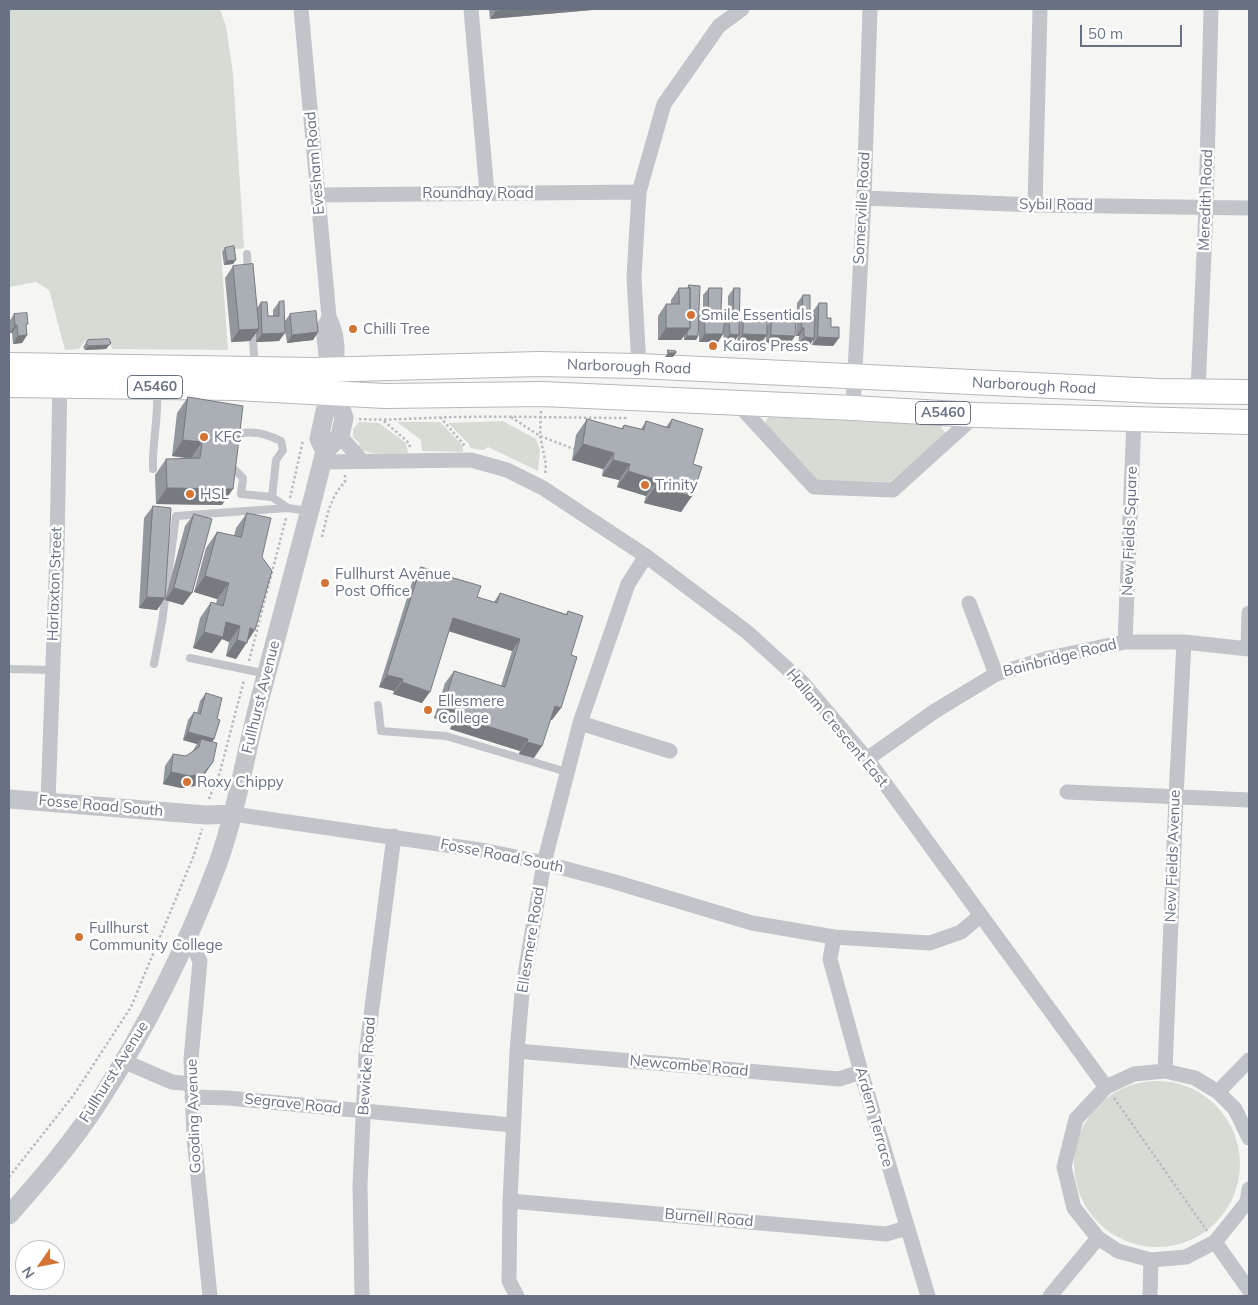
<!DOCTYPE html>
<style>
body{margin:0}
#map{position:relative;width:1258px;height:1305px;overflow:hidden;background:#f5f6f3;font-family:Mulish,sans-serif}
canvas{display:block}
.frame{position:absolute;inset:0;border:10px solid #677181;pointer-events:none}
.north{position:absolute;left:15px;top:1240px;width:50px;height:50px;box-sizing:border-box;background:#fff;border:1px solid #c2c6cd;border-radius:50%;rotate:237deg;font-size:14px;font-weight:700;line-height:20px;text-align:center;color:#677181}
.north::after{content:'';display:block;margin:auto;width:18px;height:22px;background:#d37435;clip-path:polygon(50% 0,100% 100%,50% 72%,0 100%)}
.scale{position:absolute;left:1080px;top:25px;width:102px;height:22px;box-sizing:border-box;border:2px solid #677181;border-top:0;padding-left:6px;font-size:15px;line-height:18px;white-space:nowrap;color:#677181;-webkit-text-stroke:4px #fff;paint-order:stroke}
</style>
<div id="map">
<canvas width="1258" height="1305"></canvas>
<div class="frame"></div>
<div class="north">N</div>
<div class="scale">50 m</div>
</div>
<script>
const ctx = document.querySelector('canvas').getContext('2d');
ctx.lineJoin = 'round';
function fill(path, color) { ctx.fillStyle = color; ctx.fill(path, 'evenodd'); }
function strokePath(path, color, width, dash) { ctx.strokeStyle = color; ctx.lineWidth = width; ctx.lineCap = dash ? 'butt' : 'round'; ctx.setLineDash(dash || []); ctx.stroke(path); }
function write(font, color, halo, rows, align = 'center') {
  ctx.font = font + ' Mulish,sans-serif'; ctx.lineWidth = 5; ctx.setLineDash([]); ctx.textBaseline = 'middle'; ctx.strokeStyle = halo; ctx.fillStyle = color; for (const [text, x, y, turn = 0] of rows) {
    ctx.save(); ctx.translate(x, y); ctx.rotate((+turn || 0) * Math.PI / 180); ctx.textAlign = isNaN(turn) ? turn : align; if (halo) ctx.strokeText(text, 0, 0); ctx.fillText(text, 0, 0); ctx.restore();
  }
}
fill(new Path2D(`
 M9 9H220L226 26 233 74 244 248 221 251 228 350 113 349 107 341H85L79 349 65 350 49 290 36 282 9 287Z
 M768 417 940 425 946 434 890 482 814 480 764 425Z
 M503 421 536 439 540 450 538 471 488 447 483 450 470 448 469 444 448 423Z
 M359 422 379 423 406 443 408 453C389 453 372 457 356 447L360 444 353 437V429Z
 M397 422H440L463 446V452L422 451 421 440Z
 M1074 1164a83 83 0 1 1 166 0a83 83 0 1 1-166 0Z`), '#d6dcd4');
const primary = new Path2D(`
 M9 365 315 370 539 364 639 366 1158 391 1249 392
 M9 385 236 388 385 396 542 394 853 408 976 415 1249 422`);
strokePath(primary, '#b5b7bb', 26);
strokePath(new Path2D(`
 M541 411 540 436 546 464 545 474
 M440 417 466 447
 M511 417 540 436 574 449
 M359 419C393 421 428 417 463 417 518 416 573 418 628 418
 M384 421 409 443 410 447
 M290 498 303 440
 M322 537C327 516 330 497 345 482V474
 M249 661 286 518
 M209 799 220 772 244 680
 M1114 1098 1207 1231
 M9 1177 73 1096 131 1007 194 855 202 829`), '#b9bbbe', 2.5, [2.5, 2.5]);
strokePath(new Path2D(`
 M247 254 248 274
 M252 328 255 367
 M234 441 235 436C249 429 267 434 281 441L283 450 276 460 272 497
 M232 463 231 466 243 478 241 494 272 497 288 508 309 511
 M153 469C152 442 159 416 157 389
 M190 658 267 674
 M154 664 162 622 176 516 288 508
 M9 669 52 670
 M378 705 381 731 446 736 567 772`), '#c1c4c8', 8);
strokePath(new Path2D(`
 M301 9 329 317C338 334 338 350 336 369
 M471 9 487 193
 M318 195 639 192
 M864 198 1035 205 1249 208
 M1035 205 1040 9
 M329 317 323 329 326 355 336 369
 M639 366 634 277 639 192 664 104 719 26 742 9
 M1198 391 1206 207 1211 9
 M737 403 814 487 893 490 976 415
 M853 408 864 198 870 9
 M340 436 362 461
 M322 462 471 460 507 470 543 488 646 556 747 632 802 682 867 759 1106 1087
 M969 603 996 674
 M1125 642 1134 419
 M1248 648 1249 613
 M580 723 670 751
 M867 759 935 711 996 674 1049 658 1125 642H1184L1249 649
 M1067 792 1249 800
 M48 802 57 551 60 377
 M233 814 487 851 544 863 615 882 752 923 834 937 930 943 961 932 981 915
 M834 937 830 959 861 1072 928 1296
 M184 944 194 949 200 961 191 1059 194 1138 210 1296
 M517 1051 839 1079 861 1072
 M123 1061 172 1082 192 1084
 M1165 1071 1176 797 1184 642
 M1218 1092 1249 1060
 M192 1097 228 1098 512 1125
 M1249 1138 1235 1109 1218 1092 1195 1078 1165 1071 1134 1074 1106 1087 1076 1119 1064 1167 1074 1208 1098 1238 1118 1251 1151 1260 1186 1257 1215 1242 1247 1202 1249 1189
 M510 1201 886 1234 907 1228
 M1215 1242 1249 1290
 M362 1296 360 1185 366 1054 394 836
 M517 1296 509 1281 510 1201 517 1051 522 993 529 950 544 863 580 723 628 584 646 556
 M1050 1296 1098 1238
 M1150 1296 1151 1260`), '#c1c4c8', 15);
strokePath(new Path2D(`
 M325 451 319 439 325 411 336 393
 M9 799 206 815 233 814
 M9 1215C40 1180 72 1143 98 1103 146 1029 187 946 218 863 238 807 246 748 262 691 283 611 305 531 325 451L340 436 344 418 336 393V380`), '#c1c4c8', 19);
strokePath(primary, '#fff', 24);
fill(new Path2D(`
 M489 9H593L592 10 490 19Z
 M225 248 233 264 224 265 222 252Z
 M233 266 257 308 261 302 268 316H273V310L279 302 285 321 290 314 318 332 313 340 287 343 285 330 279 341 256 342V333L250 341 231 342 225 278Z
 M689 285 699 316 703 310V295L709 288 721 310 725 315 728 311V296L734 288 739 324 744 317 767 325 772 318 790 344 766 343V336L761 343 737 342 738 336 733 343 724 342 723 331V334L718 342H699V330L698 336 696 340H684V336L681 340H658V316L666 304H671V300L679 288H687Z
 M803 295 810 317H813V311L819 303 827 318 831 327 839 338 833 346 812 345 813 340 809 346 798 345 799 336H796L797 303Z
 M14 314 26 327 27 335 22 343 13 344 12 333H10L9 322Z
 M88 340 111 343 106 349 85 350 83 347Z
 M188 397 222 505 156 504 155 475 166 459H191L172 456 177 413Z
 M587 419 621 429 624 425 641 429 646 421 666 427 672 419 693 464 692 496 681 512 644 503 646 496 617 487 619 480 602 476 603 469 572 460 576 435Z
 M153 506 165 598 157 610 139 608 144 518Z
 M247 513 262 557 247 642 236 659 226 656 229 642 222 639 212 653 193 648 200 618 211 602 216 604 217 599 194 592 206 548 217 532 234 536 236 528Z
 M194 514 183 605 165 600 185 526Z
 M421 567 437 575 446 578 447 576 477 597 494 602 500 593 566 614 568 611 571 655 552 720 550 719 534 758 519 754 520 751 450 729 452 724 434 718 445 683 454 671 501 686 512 651 449 631 422 703 393 694 394 691 379 687 413 579Z
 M206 693 217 719 214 739 212 742 205 774 195 786 181 788 163 784 165 766 173 754 186 756 192 752 197 744 183 740 188 720 194 712 197 713 200 701Z`), '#92969d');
fill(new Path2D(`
 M520 9H593L592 10 490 19 496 11Z
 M236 260 233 264 224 265 227 261Z
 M15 325H17L12 333H10Z
 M666 328H690L681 340H658Z
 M802 328H804L799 336H796Z
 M259 329 250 341 231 342 239 330Z
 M318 332 313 340 287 343 292 335Z
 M285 333 279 341 256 342 262 334Z
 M705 334H723L718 342H699Z
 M730 334 739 335 733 343 724 342Z
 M743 334 767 335 761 343 737 342Z
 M27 335 22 343 13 344 18 336Z
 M771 335 795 336 790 344 766 343Z
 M687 336H698L696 340H684Z
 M804 337 814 338 809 346 798 345Z
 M818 337 839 338 833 346 812 345Z
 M109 345 106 349 85 350 88 346Z
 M668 353H676L673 357H665Z
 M183 440 202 442 191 458 172 456Z
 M583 444 614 453 603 469 572 460Z
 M613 460 630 464 619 480 602 476Z
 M628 471 657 480 646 496 617 487Z
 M655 487 692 496 681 512 644 503Z
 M167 488 233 489 222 505 156 504Z
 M205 576 229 583 217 599 194 592Z
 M174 588 192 593 183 605 165 600Z
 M147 597 165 598 157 610 139 608Z
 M453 618 520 639 512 651 445 630Z
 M226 622 240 626 229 642 222 639 212 653 193 648 204 632Z
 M250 628 255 630 236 659 226 656 237 640Z
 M387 675 403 679 394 691 379 687Z
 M402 682 430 692 422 703 393 694Z
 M555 706 561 708 552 720 546 718Z
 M443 707 460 712 452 724 434 718Z
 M458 717 528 739 520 751 450 729Z
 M188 732 214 739 209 747 201 739 197 744 183 740Z
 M527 742 542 746 534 758 519 754Z
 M213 762 205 774 195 786 181 788 163 784 171 772Z`), '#777a7f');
const building = new Path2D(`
 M495 9H520L496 11Z
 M234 246 236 260 227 261 225 248Z
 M253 264 259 329 239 330 233 266Z
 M689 285 700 286 698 336H687V332L690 328V288H689Z
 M679 288H690V328H666V304H679Z
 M709 288H722L721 310H726L723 334H705L704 309H708Z
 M734 288H740L739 335 730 334 728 310H733Z
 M803 295H810V317H815L814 338 804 337V328H802Z
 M284 301 285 333 262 334 261 302H267L268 316H279V302Z
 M819 303H827V318H831V327H839V338L818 337Z
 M316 311 318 332 292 335 290 314Z
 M27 313 28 324H26L27 335 18 336 17 325H15L14 314Z
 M744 317 767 318V335L743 334Z
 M772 318 796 319 795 336 771 335Z
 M109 339 111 343 109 345 88 346 86 343 88 340Z
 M668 350 676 351V353H668Z
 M188 397 243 406 233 489 167 488 166 459 200 458 202 442 183 440Z
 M587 419 623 429 624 425 644 430 646 421 669 428 672 419 703 429 693 464 702 467 692 496 655 487 657 480 628 471 630 464 613 460 614 453 583 444Z
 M153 506 171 508 165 598 147 597Z
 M247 513 271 518 262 557 272 571 255 630 250 628 247 643 237 640 240 626 226 622 223 637 204 632 211 602 223 606 229 583 205 576 217 532 241 537Z
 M194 514 212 519 192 593 174 588Z
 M421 567 438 572 437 575 446 579 447 576 481 586 477 597 497 603 500 593 567 615 568 611 583 616 571 655 577 657 561 708 555 706 542 746 527 742 528 739 458 717 460 712 443 707 454 671 505 687 520 639 453 618 430 692 402 682 403 679 387 675Z
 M206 693 222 698 217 719 220 720 214 739 188 732 194 712 200 714Z
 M201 739 217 743 213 762 203 774 190 776 171 772 173 754 186 756 199 747Z`);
fill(building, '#aaafb6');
strokePath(building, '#777a7f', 1);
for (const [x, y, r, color] of [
 [691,315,5,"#d37435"],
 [353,329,5,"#d37435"],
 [713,346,5,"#d37435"],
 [204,437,5,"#d37435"],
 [645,485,5,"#d37435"],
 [190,494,5,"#d37435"],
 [325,583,5,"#d37435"],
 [428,710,5,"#d37435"],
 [187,782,5,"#d37435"],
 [79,937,5,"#d37435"]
]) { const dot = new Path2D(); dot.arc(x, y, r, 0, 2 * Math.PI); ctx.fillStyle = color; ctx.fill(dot); strokePath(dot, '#fff', 2); }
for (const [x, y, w] of [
 [155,387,55],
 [943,413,55]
]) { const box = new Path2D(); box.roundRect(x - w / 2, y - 11.5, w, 23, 4); ctx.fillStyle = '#fff'; ctx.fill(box); strokePath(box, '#677181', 1); }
write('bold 14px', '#677181', null, [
 ["A5460",155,387],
 ["A5460",943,413]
]);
write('15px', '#677181', '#fff', [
 ["Evesham Road",315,163,-95],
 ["Roundhay Road",478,193],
 ["Meredith Road",1206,200,-88],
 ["Sybil Road",1056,205,1],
 ["Somerville Road",862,208,-87],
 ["Narborough Road",629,367,2],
 ["Narborough Road",1034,386,3],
 ["New Fields Square",1130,531,-88],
 ["Harlaxton Street",55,584,-88],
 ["Bainbridge Road",1060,658,-14],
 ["Fullhurst Avenue",261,697,-76],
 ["Hallam Crescent East",837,728,50],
 ["Fosse Road South",101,806,5],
 ["Fosse Road South",502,856,11],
 ["New Fields Avenue",1173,856,-88],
 ["Ellesmere Road",531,940,-81],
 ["Bewicke Road",367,1066,-86],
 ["Newcombe Road",689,1066,5],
 ["Fullhurst Avenue",114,1072,-58],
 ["Segrave Road",293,1104,6],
 ["Gooding Avenue",194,1116,-92],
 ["Ardern Terrace",874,1117,74],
 ["Burnell Road",709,1218,5]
]);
write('15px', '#677181', '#fff', [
 ["Smile Essentials",701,315],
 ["Chilli Tree",363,329],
 ["Kairos Press",723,346],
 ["KFC",214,437],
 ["Trinity",655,485],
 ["HSL",200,494],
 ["Fullhurst Avenue",335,574],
 ["Post Office",335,591],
 ["Ellesmere",438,701],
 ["College",438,718],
 ["Roxy Chippy",197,782],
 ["Fullhurst",89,928],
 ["Community College",89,945]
], 'left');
</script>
